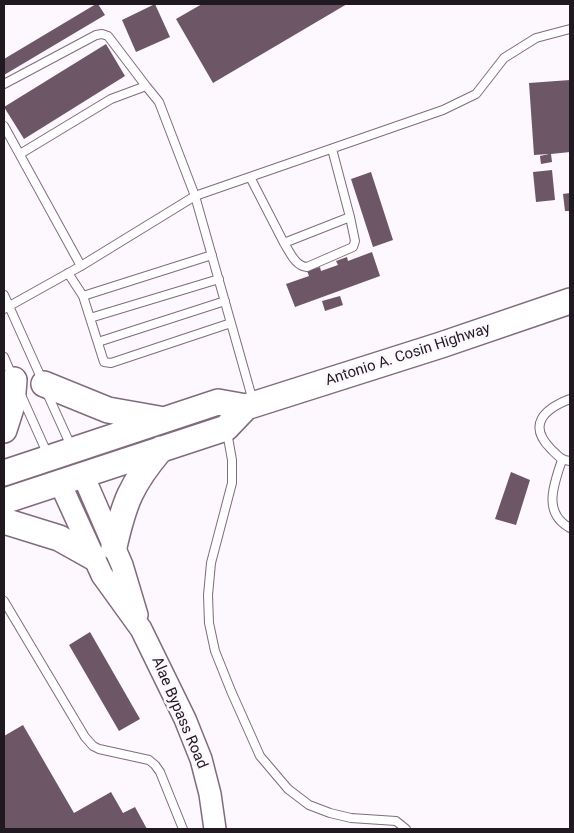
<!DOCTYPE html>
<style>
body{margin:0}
#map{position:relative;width:574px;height:833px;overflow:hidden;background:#fdf8fd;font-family:Roboto,sans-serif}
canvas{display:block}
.frame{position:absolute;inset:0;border:5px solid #211920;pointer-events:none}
</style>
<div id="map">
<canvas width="574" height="833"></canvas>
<div class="frame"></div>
</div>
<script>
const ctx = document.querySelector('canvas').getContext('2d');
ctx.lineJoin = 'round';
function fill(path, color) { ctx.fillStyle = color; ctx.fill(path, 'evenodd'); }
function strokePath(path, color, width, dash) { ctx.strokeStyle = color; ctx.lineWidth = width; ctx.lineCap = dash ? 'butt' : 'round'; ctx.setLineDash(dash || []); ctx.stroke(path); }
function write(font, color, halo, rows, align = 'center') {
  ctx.font = font + ' Roboto,sans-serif'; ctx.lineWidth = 5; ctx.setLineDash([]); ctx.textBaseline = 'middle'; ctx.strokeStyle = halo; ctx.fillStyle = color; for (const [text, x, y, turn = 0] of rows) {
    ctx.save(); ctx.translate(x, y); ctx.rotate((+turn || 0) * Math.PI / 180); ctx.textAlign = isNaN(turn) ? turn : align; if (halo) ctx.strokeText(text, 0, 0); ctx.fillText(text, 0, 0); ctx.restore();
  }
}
fill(new Path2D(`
 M96 4H98L105 15 4 75V59Z
 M155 4 170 37 136 52 122 20Z
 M202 4H347L213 83 176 19Z
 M106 44 125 76 24 139 4 107Z
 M570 80V152L551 154 552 162 541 164 540 156 549 154 534 155 529 83Z
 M552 170 555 200 536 202 533 172Z
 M371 172 393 240 373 247 351 179Z
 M570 193V211H565L563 194Z
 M372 252 380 276 295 307 286 284 309 276 307 271 320 267 321 271 338 265 336 261 347 257 348 261Z
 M340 296 343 305 325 311 322 301Z
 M511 472 530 480 516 525 495 519Z
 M90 632 140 719 119 731 69 645Z
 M23 725 74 813 111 792 123 813 135 807 147 829H4V736Z`), '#6d5665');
const service = new Path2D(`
 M4 84 96 35 102 34 108 36 146 86
 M4 126 81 266
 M20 154 111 99 146 86 159 102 195 196 253 401
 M250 177 284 243 350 217 332 149
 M284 243C290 252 295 266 307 267L353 247 355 241 350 217
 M212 255 83 296 104 362 111 363 231 323
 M68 273 83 296
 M4 295 43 382
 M4 309 81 266 195 196 443 110 476 94 504 58 536 38 570 29
 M90 318 219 279
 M98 342 225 301
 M4 357 13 378
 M47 393 71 446
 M21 395 48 455
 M570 399C544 409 527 425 551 449 558 456 561 460 570 461
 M227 432 232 460V483L211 563 208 595 209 623 215 651 231 691 260 756 288 789 309 805 330 813 351 818 396 821 406 829
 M562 460C554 484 542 513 570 528
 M4 601 85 737 93 746 99 749 149 760 155 765 160 772 183 829`);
const secondary = new Path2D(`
 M83 475 122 565 137 615
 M60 483 102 575 141 629 185 719 201 759 210 794 215 829`);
const trunk = new Path2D(`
 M44 384 108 410 159 419
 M4 430 12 405 14 380
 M4 473 218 402 246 407 441 345 570 301
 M4 501 226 428 246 407
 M4 521 59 538 93 557
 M114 547C124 503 131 484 161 449`);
strokePath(service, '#806b7e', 10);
strokePath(secondary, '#806b7e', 24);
strokePath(trunk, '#806b7e', 28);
strokePath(service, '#fff', 8);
strokePath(secondary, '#fff', 21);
strokePath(trunk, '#fff', 25);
write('15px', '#211920', '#fdf8fd', [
 ["Antonio A. Cosin Highway",408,355,-18],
 ["Alae Bypass Road",179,713,67]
]);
</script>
